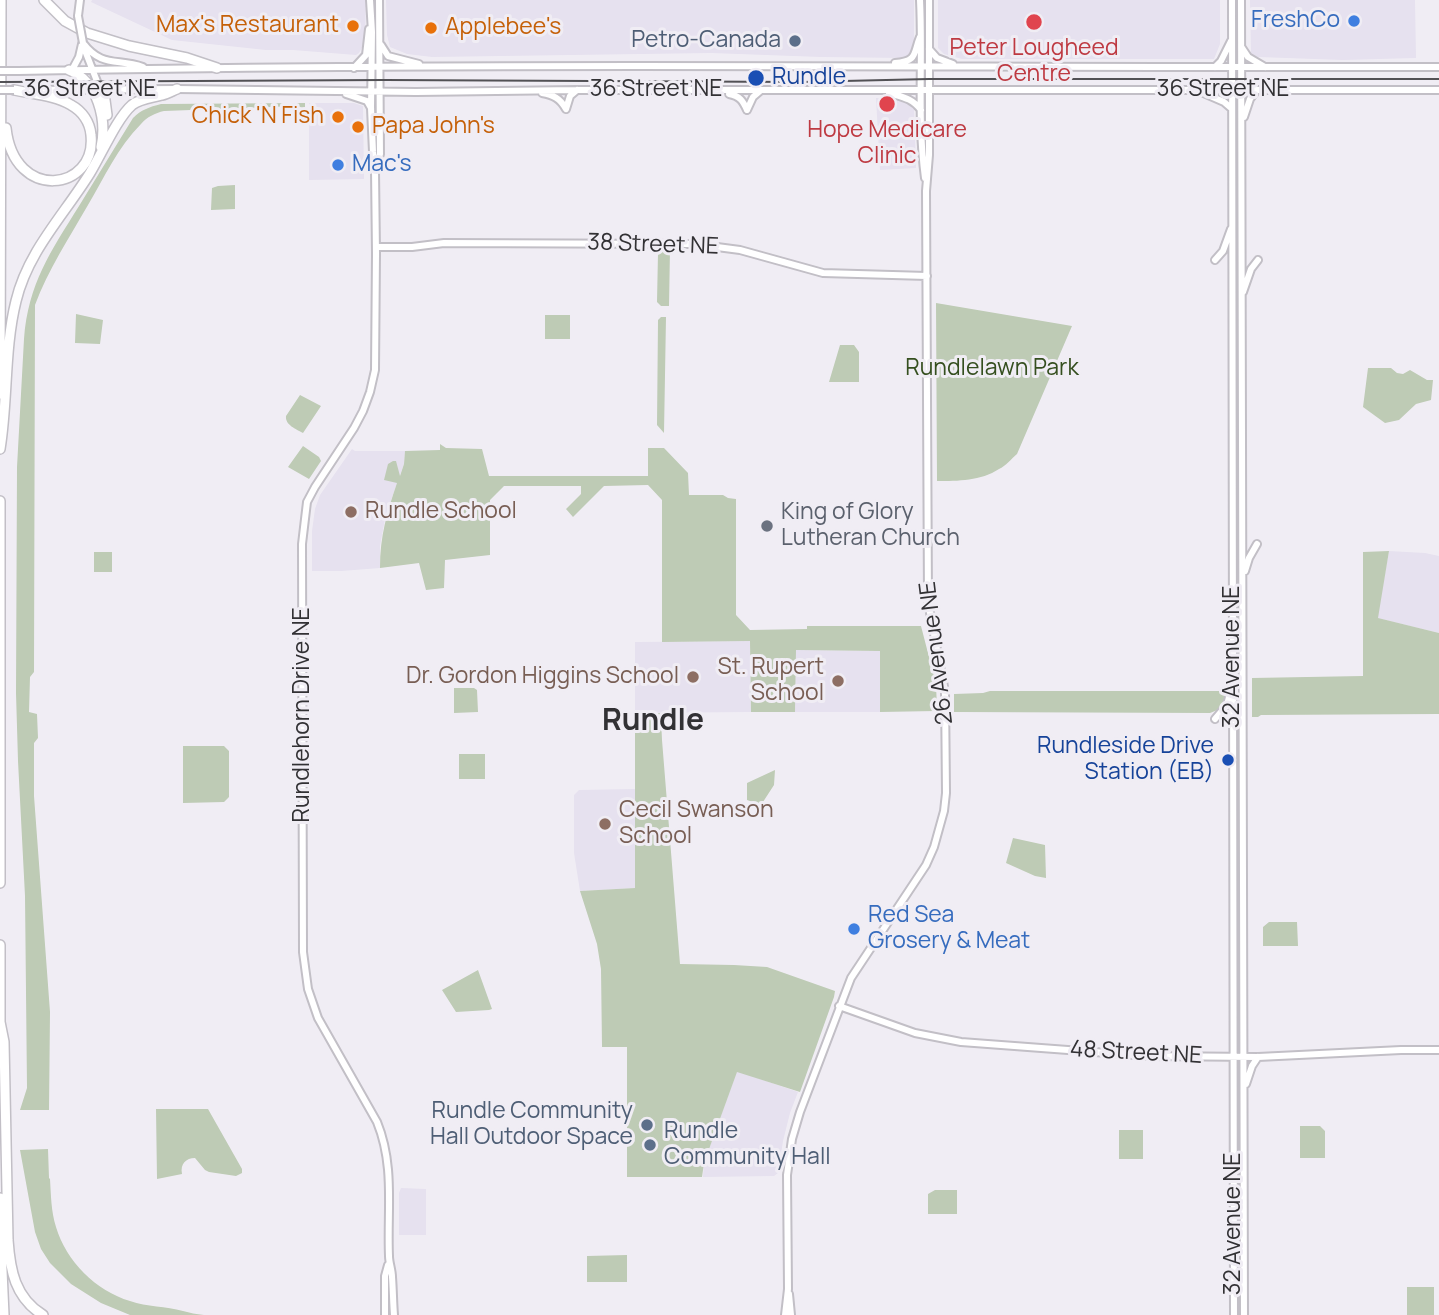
<!DOCTYPE html>
<style>
body{margin:0}
canvas{display:block;background:#f0edf4}
</style>
<canvas width="1439" height="1315"></canvas>
<script>
const ctx = document.querySelector('canvas').getContext('2d');
ctx.lineJoin = 'round';
function fill(path, color) { ctx.fillStyle = color; ctx.fill(path, 'evenodd'); }
function strokePath(path, color, width, dash) { ctx.strokeStyle = color; ctx.lineWidth = width; ctx.lineCap = dash ? 'butt' : 'round'; ctx.setLineDash(dash || []); ctx.stroke(path); }
function write(font, color, halo, rows, align = 'center') {
  ctx.font = font + ' Manrope,sans-serif'; ctx.lineWidth = 6; ctx.setLineDash([]); ctx.textBaseline = 'middle'; ctx.strokeStyle = halo; ctx.fillStyle = color; for (const [text, x, y, turn = 0] of rows) {
    ctx.save(); ctx.translate(x, y); ctx.rotate((+turn || 0) * Math.PI / 180); ctx.textAlign = isNaN(turn) ? turn : align; if (halo) ctx.strokeText(text, 0, 0); ctx.fillText(text, 0, 0); ctx.restore();
  }
}
fill(new Path2D(`
 M92 0H366L365 42 359 53 356 55 293 50H266L172 40 91 2Z
 M386 0H914V41L911 53 905 58 821 57 711 53 432 57 407 54 390 47 387 35Z
 M938 0H1220V44L1214 59H962L944 54 938 48Z
 M1250 0H1415L1416 58 1343 60 1258 57 1251 54Z
 M876 98 896 99 914 106 916 168 880 170Z
 M309 103H354L363 106 364 179 309 180Z
 M352 449 355 451H405L404 464 386 514 380 546V568L341 571H312V531L315 509 320 495Z
 M1389 551 1425 553 1439 556V633L1377 618Z
 M750 641 751 712 635 713V642Z
 M796 650 880 651V712H795Z
 M635 789V888L580 891 574 853V795L579 790Z
 M737 1071 798 1092 790 1113 783 1141 778 1173 774 1176 703 1177 704 1163Z
 M401 1188 426 1189V1235H399V1193Z`), '#e6e1ef');
fill(new Path2D(`
 M305 103V109L298 106 164 111C155 113 147 117 141 124 118 147 104 178 88 205 69 238 48 270 35 305L34 672 30 677 29 712 37 714 38 738 34 743V796L50 1012 49 1110H20L27 1088 25 896 18 761 16 693 17 467 24 339C28 284 51 251 79 206 97 177 115 147 133 118 141 110 149 107 161 104Z
 M235 185V209L211 210 212 188 218 186Z
 M661 249H670L669 306H661L657 302 658 253Z
 M936 303 1072 326 1017 454C1011 459 1006 466 999 469 981 481 958 481 937 481Z
 M76 314 103 320 100 344 75 343Z
 M545 315H570V339H545Z
 M661 317H666L664 433 657 425 658 320Z
 M840 345H854L859 352V382H829Z
 M1368 368H1391L1397 373 1403 374 1410 370 1427 380H1433L1431 400 1416 404 1399 420 1385 423 1363 407Z
 M300 395 321 406 303 433C296 429 285 425 286 416Z
 M440 444 446 448 482 449 489 476H648V448H664L688 473 689 495H723L728 498 736 499V615L750 630 807 629V626H921L936 684 937 709 936 711 880 712V651L796 650 795 712H751L750 641 662 642V500L648 485 604 486 573 517 566 509 581 494V486H504L490 500V555L445 560 444 588 426 590 419 563 380 568C380 536 387 512 397 483L384 480 388 464 393 461H396L400 476 404 464 405 451 440 450Z
 M303 446 319 457 321 461 309 479 288 467Z
 M1389 551 1378 618 1439 633V714L1261 715 1258 717H1252V678L1363 676V552Z
 M94 552H112V572H94Z
 M454 688H474L477 690 478 712 454 713Z
 M990 691H1225L1224 702 1220 709 1210 713 954 712V694L983 693Z
 M635 713H664L661 719 662 740 680 964 734 965 767 967 835 991 834 997 800 1092 737 1072 704 1163 702 1177H627V1047H602L601 969 597 944 580 891 635 888Z
 M183 746H224L229 751V797L224 802 183 803Z
 M459 754H485V779H459Z
 M775 770 774 785 761 805 747 800V783Z
 M1013 838 1045 845 1046 878 1035 876 1006 863Z
 M1269 922H1297L1298 946H1263V927Z
 M478 970 492 1009 489 1010 456 1012 442 990Z
 M156 1109H208L242 1169V1173L236 1176 209 1172 205 1170 195 1158C186 1158 180 1164 182 1174L157 1179Z
 M1300 1126H1320L1325 1131V1158H1300Z
 M1119 1130H1143V1159H1119Z
 M48 1149 49 1178 50 1179C51 1195 51 1211 56 1227 66 1261 96 1291 130 1301 147 1307 166 1306 183 1311 190 1313 196 1314 204 1315H130L101 1303 71 1284 50 1263 41 1249 35 1232 20 1150Z
 M935 1190H957V1214H928V1194Z
 M627 1255V1282H587V1256Z
 M1407 1287H1434V1315H1407Z`), '#becbb5');
const secondary = new Path2D(`
 M370 0 372 32 371 108 373 152 375 170 376 254 375 370 370 392 363 411 354 428 315 487 307 502 302 544 303 952 308 989 318 1018 377 1122C395 1166 387 1210 389 1256 389 1263 392 1270 392 1277 393 1290 393 1302 394 1315
 M920 0C923 59 917 119 925 178
 M1232 0 1234 1315
 M1241 0 1244 1315
 M78 16 80 0
 M83 43C102 68 117 58 143 67
 M381 45 388 56 419 64
 M84 48 100 89
 M1242 48 1248 57 1265 67
 M929 49 937 58 953 64
 M895 63C918 61 913 54 920 37
 M1215 67 1221 61 1231 41
 M354 68 366 55 369 29
 M72 70 79 57 82 44
 M18 71C492 62 965 68 1439 67
 M30 90 177 89 416 92 577 90H1439
 M1201 92 1224 102 1231 108
 M542 93C553 95 560 98 566 109
 M889 93C902 97 912 98 921 110
 M346 94 367 101 371 108
 M729 94C740 96 743 101 747 110
 M566 109 570 96 577 90
 M747 110 753 97 760 91
 M1244 117 1250 99 1257 90
 M376 168 380 154 379 0
 M376 247H412L444 243 694 244 740 250 823 273 927 276
 M1215 260 1223 251 1231 229
 M1243 292 1251 269 1258 260
 M1245 571 1249 558 1257 544
 M1215 719 1227 705 1230 693
 M839 1006 915 1033 961 1042 1148 1056 1258 1057 1401 1050H1439
 M1246 1084 1252 1066 1258 1057
 M789 1294 791 1315
 M385 1315V1276L388 1265
 M785 1315 788 1289 787 1175 792 1139 800 1112 851 978 926 865 934 847 944 811 946 793 945 692 928 602 926 191 929 155V0`);
const highway = new Path2D(`
 M44 0 65 21 87 33 129 46 187 58 217 68
 M69 70C98 81 107 120 101 147
 M100 89 105 100 107 115
 M6 128C14 203 97 191 91 135 90 122 82 111 71 105 55 95 32 94 14 90
 M0 394 1 0
 M0 449C8 400 4 349 16 301 28 251 64 215 90 173 101 155 117 118 132 105 141 98 151 98 162 95 167 94 172 91 177 89
 M0 501V883
 M0 945V1026
 M0 1022 4 1042 8 1240C10 1270 15 1298 43 1315
 M0 1198V1230
 M0 1226 4 1315`);
strokePath(secondary, '#c2bfc6', 10);
strokePath(highway, '#c2bfc6', 12);
strokePath(secondary, '#fff', 6);
strokePath(highway, '#fff', 9);
strokePath(new Path2D(`
 M0 82 385 80 801 82 929 79H1439`), '#525155', 2);
const secondaryBridge = new Path2D(`
 M78 16 83 43
 M0 71H18
 M0 90H14`);
strokePath(secondaryBridge, '#c2bfc6', 10, []);
strokePath(secondaryBridge, '#fff', 6);
for (const [x, y, r, color] of [
 [1354,21,7,"#3f7fe0"],
 [1034,22,9,"#e0444e"],
 [353,26,7,"#e8710a"],
 [431,28,7,"#e8710a"],
 [795,41,7,"#5c6f8a"],
 [756,78,9,"#1a4fb4"],
 [887,104,9,"#e0444e"],
 [338,117,7,"#e8710a"],
 [358,127,7,"#e8710a"],
 [338,165,7,"#3f7fe0"],
 [351,512,7,"#8d6e63"],
 [767,526,7,"#6b7280"],
 [693,677,7,"#8d6e63"],
 [838,681,7,"#8d6e63"],
 [1228,760,7,"#1a4fb4"],
 [605,824,7,"#8d6e63"],
 [854,929,7,"#3f7fe0"],
 [647,1125,7,"#5c6f8a"],
 [650,1145,7,"#5c6f8a"]
]) { const dot = new Path2D(); dot.arc(x, y, r, 0, 2 * Math.PI); ctx.fillStyle = color; ctx.fill(dot); strokePath(dot, '#f0edf4', 2.5); }
write('23px', '#366cbe', '#f0edf4', [
 ["FreshCo",1340,21,"right"],
 ["Mac's",352,165],
 ["Red Sea",868,916],
 ["Grosery & Meat",868,942]
], 'left');
write('23px', '#c56008', '#f0edf4', [
 ["Max's Restaurant",339,26],
 ["Applebee's",445,28,"left"],
 ["Chick 'N Fish",324,117],
 ["Papa John's",372,127,"left"]
], 'right');
write('23px', '#4e5e75', '#f0edf4', [
 ["Petro-Canada",781,41],
 ["Rundle Community",633,1112],
 ["Hall Outdoor Space",633,1138],
 ["Rundle",664,1132,"left"],
 ["Community Hall",664,1158,"left"]
], 'right');
write('23px', '#be3a42', '#f0edf4', [
 ["Peter Lougheed",1034,49],
 ["Centre",1034,75],
 ["Hope Medicare",887,131],
 ["Clinic",887,157]
]);
write('23px', '#164399', '#f0edf4', [
 ["Rundle",772,78],
 ["Rundleside Drive",1214,747,"right"],
 ["Station (EB)",1214,773,"right"]
], 'left');
write('23px', '#323134', '#f0edf4', [
 ["36 Street NE",90,90],
 ["36 Street NE",656,90],
 ["36 Street NE",1223,90],
 ["38 Street NE",653,245,2],
 ["26 Avenue NE",937,653,-97],
 ["32 Avenue NE",1233,657,-90],
 ["Rundlehorn Drive NE",303,715,-90],
 ["48 Street NE",1136,1053,3],
 ["32 Avenue NE",1234,1224,-90]
]);
write('23px', '#354f1f', '#f0edf4', [
 ["Rundlelawn Park",992,369]
]);
write('23px', '#785e54', '#f0edf4', [
 ["Rundle School",365,512],
 ["St. Rupert",824,668,"right"],
 ["School",824,694,"right"],
 ["Dr. Gordon Higgins School",679,677,"right"],
 ["Cecil Swanson",619,811],
 ["School",619,837]
], 'left');
write('23px', '#5b616d', '#f0edf4', [
 ["King of Glory",781,513],
 ["Lutheran Church",781,539]
], 'left');
write('bold 30px', '#323134', '#f0edf4', [
 ["Rundle",653,722]
]);
</script>
